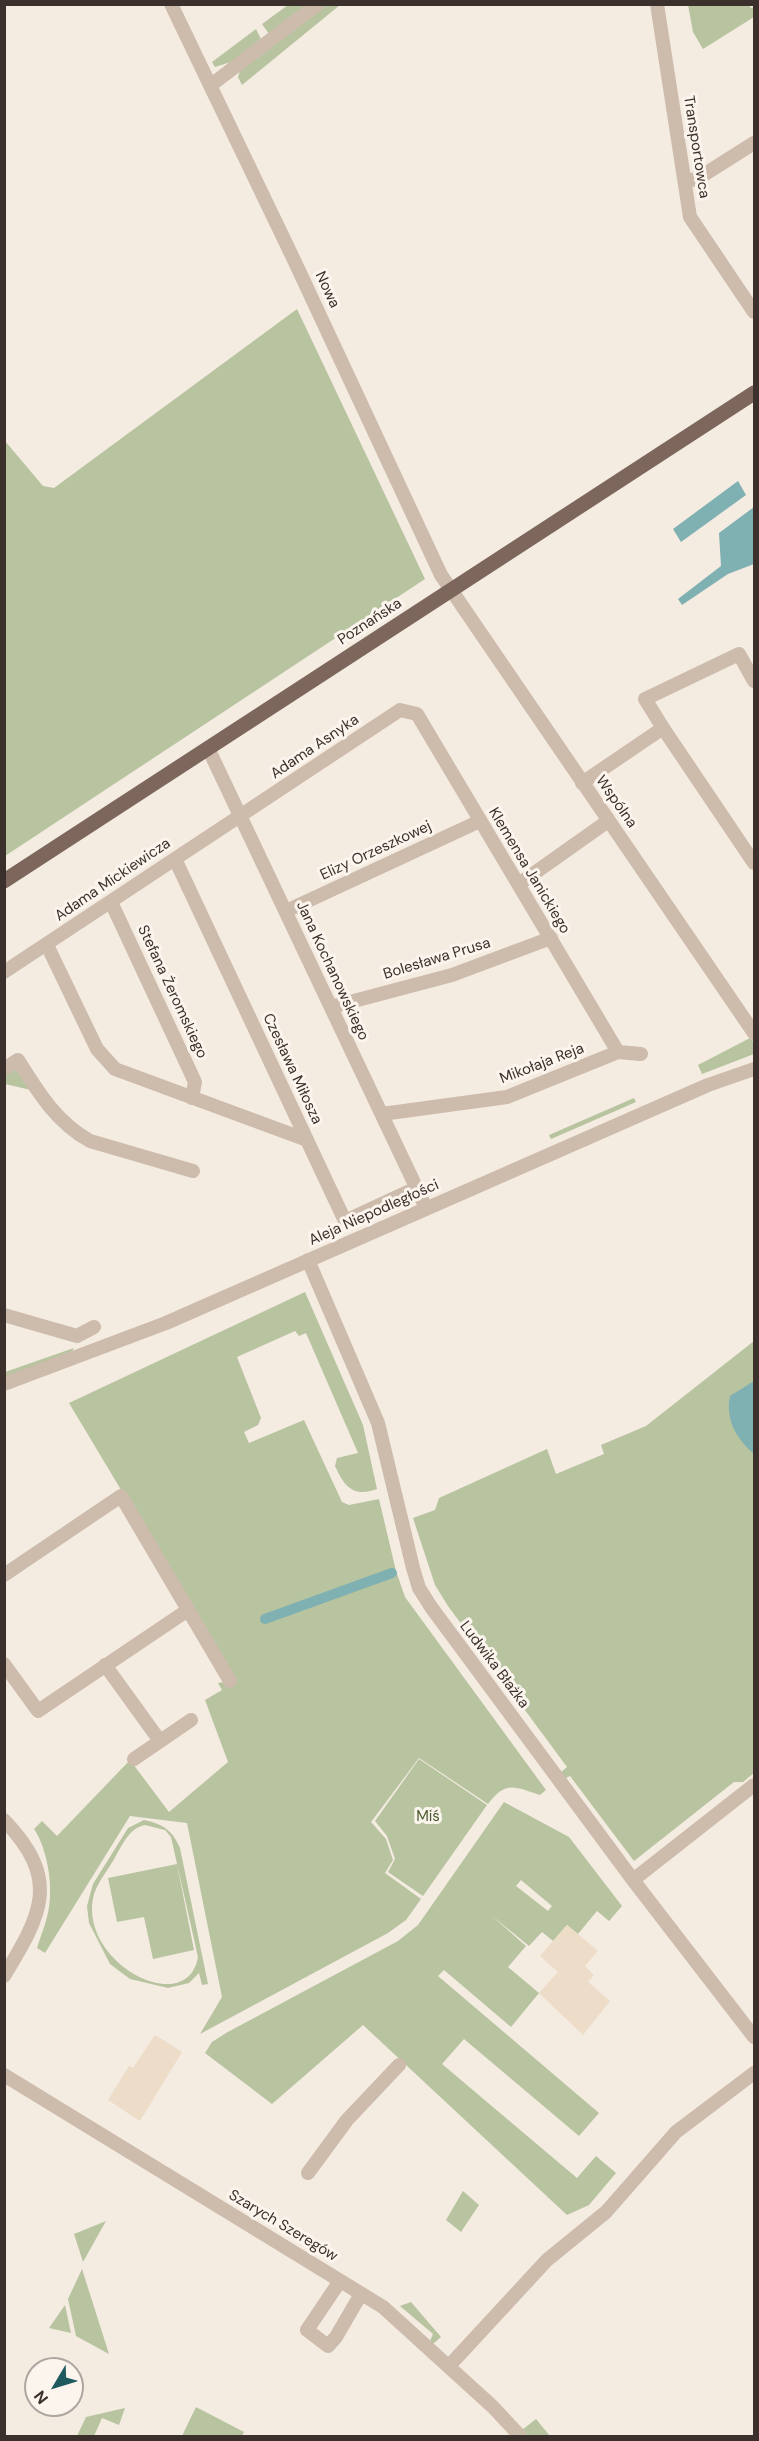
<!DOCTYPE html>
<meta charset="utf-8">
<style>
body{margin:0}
#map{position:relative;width:759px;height:2441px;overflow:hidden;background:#f4ebe1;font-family:"DM Sans",sans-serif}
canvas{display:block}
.frame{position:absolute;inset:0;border:6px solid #3b302b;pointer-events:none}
.north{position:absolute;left:24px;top:2357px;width:60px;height:60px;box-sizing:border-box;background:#fbf5ee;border:2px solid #aea6a0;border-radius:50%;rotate:232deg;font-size:16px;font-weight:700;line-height:24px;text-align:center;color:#3b302b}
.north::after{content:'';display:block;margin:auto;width:21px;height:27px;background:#1f5a5e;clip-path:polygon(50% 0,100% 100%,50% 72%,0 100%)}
</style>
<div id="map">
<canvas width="759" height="2441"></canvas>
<div class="frame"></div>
<div class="north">N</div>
</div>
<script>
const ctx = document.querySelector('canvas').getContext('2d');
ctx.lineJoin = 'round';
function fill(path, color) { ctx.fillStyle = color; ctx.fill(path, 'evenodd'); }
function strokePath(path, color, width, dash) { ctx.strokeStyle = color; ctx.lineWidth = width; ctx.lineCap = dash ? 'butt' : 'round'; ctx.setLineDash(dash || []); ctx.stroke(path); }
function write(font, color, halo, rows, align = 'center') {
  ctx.font = font + ' "DM Sans",sans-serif'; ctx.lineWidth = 6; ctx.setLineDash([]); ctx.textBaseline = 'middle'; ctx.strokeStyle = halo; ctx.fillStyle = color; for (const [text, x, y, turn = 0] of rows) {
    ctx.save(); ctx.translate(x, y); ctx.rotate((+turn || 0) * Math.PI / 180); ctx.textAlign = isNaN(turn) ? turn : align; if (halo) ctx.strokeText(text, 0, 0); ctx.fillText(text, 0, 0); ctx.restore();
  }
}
fill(new Path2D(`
 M288 5H308L269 34 262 24Z
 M325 5H340L242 85 238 77 241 68Z
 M688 5H749L751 8 754 7V17L703 49 693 32Z
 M256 29 261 39 231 62 215 67 212 62Z
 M297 309 425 579 5 856V441L43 486 54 488Z
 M750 1038 754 1042V1054L702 1074 698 1065Z
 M17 1068 31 1090 5 1084 4 1074Z
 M634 1098 636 1102 551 1139 549 1135Z
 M305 1292 363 1425 377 1489C353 1498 344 1486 335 1466L337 1458 358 1453 306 1333 299 1336 295 1331 237 1357 261 1418 258 1425 244 1432 249 1443 304 1420 342 1502 349 1505 379 1499 396 1571 405 1597 546 1790 540 1795C515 1787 506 1780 488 1804L419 1758 371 1822 386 1839 393 1860 385 1873 421 1899 406 1920 388 1933 200 2034 222 1997 187 1823 130 1816 45 1953 37 1948C41 1935 47 1921 49 1907 53 1884 47 1848 34 1829L42 1821 57 1836 130 1760 169 1812 228 1762 205 1700 222 1690 218 1683 235 1680 69 1403Z
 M754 1341V1773L743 1782H734L634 1861 570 1776 564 1779 560 1773 567 1767 448 1606 435 1585 413 1518 435 1510 439 1498 547 1449 556 1474 604 1454 601 1445 646 1426Z
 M74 1348 72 1352 5 1378V1372Z
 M419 1759 487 1805 423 1896 388 1872 395 1859 387 1836 375 1821Z
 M504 1802 569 1837 622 1906 609 1921 597 1911 578 1934 567 1925 553 1941 542 1932 529 1946 491 1915 526 1946 508 1967 539 1993 511 2027 444 1970 438 1976 599 2113 579 2136 464 2039 442 2064 577 2178 596 2156 616 2173 589 2205 567 2215 363 2025 272 2104 205 2053 212 2042 226 2033 398 1941 418 1925ZM521 1880 552 1906 548 1911 516 1886Z
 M144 1820C163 1824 172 1830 180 1848L208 1984 202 1985 199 1973 189 1983 168 1988 130 1979 110 1964 89 1923 87 1906 93 1884 128 1828ZM145 1825 165 1830 171 1837 198 1957C187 2020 76 1962 94 1894 98 1882 107 1871 113 1861 121 1848 128 1828 145 1825Z
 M177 1864 194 1950 153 1959 144 1917 117 1922 108 1878Z
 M463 2191 479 2205 461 2232 446 2220Z
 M106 2221 83 2262 74 2234Z
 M82 2269 109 2354 76 2336 68 2299Z
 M411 2302 441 2337 433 2344 430 2341 433 2334 400 2306Z
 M65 2305 71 2333 49 2328Z
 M196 2407 244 2432 242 2436H182Z
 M125 2408 119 2425 102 2418 94 2436H77L86 2417Z
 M536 2419 550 2436H527L522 2430Z`), '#b8c4a0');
fill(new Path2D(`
 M567 1925 598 1951 585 1966 594 1975 588 1982 610 2001 583 2035 539 1993 558 1972 540 1956Z
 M155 2035 182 2052 140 2121 108 2100 129 2066 133 2068Z`), '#ecdcc8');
fill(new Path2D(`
 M738 481 746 495 681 542 673 529Z
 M754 507V564L728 574 682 605 678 599 721 566 719 533Z
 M754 1381V1454C737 1439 725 1420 730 1396Z`), '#7fb0b2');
strokePath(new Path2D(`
 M265 1619 392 1573`), '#7fb0b2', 10);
strokePath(new Path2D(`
 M171 4 294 260 441 575 754 1033
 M657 4 690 217 754 312
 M211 85 318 4
 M685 181 697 179 754 143
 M663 728 645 699 739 654 754 681
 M208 748 426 1208
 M582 783 663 728 754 863
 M175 859 345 1221 416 1188
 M519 884 608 821
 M111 902 195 1082 192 1098
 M286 911 480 821
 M47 945 97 1049 115 1069 307 1140
 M4 972 400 710 417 714 618 1052
 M331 1007 452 975 551 938
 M4 1069 18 1060C38 1092 56 1122 90 1141L193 1171
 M382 1114 507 1097 618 1052 641 1054
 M308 1260 378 1423 413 1568 419 1588 431 1607 633 1880 754 2037
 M4 1315 77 1336
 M77 1336 94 1327
 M4 1384 166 1323 708 1085 754 1069
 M4 1575 121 1496 230 1681
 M4 1664 38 1711 188 1610
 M105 1665 160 1741
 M134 1759 191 1720
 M4 1820C61 1879 42 1914 4 1976
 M633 1880 754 1785
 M4 2075 383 2307 493 2407 520 2436
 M308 2173 347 2120 399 2065
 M340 2281 307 2330 328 2346 336 2337 361 2294
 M449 2366 547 2260 606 2212 676 2132 754 2073`), '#cdbbac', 14);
strokePath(new Path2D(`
 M4 881 754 393`), '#7d675c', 15);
write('15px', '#3b302b', '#fbf5ee', [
 ["Transportowca",696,147,81],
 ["Nowa",327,290,65],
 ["Poznańska",370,622,-33],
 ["Adama Asnyka",315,747,-34],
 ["Wspólna",616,802,55],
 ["Elizy Orzeszkowej",376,851,-25],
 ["Klemensa Janickiego",529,871,59],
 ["Adama Mickiewicza",113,880,-34],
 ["Bolesława Prusa",437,959,-17],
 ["Jana Kochanowskiego",332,971,65],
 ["Stefana Żeromskiego",172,992,65],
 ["Mikołaja Reja",542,1064,-21],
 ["Czesława Miłosza",292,1069,65],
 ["Aleja Niepodległości",374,1213,-24],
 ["Ludwika Błażka",494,1665,53],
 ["Szarych Szeregów",283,2226,31]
]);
write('15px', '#4a5a2e', '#fbf5ee', [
 ["Miś",428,1817]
]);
</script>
